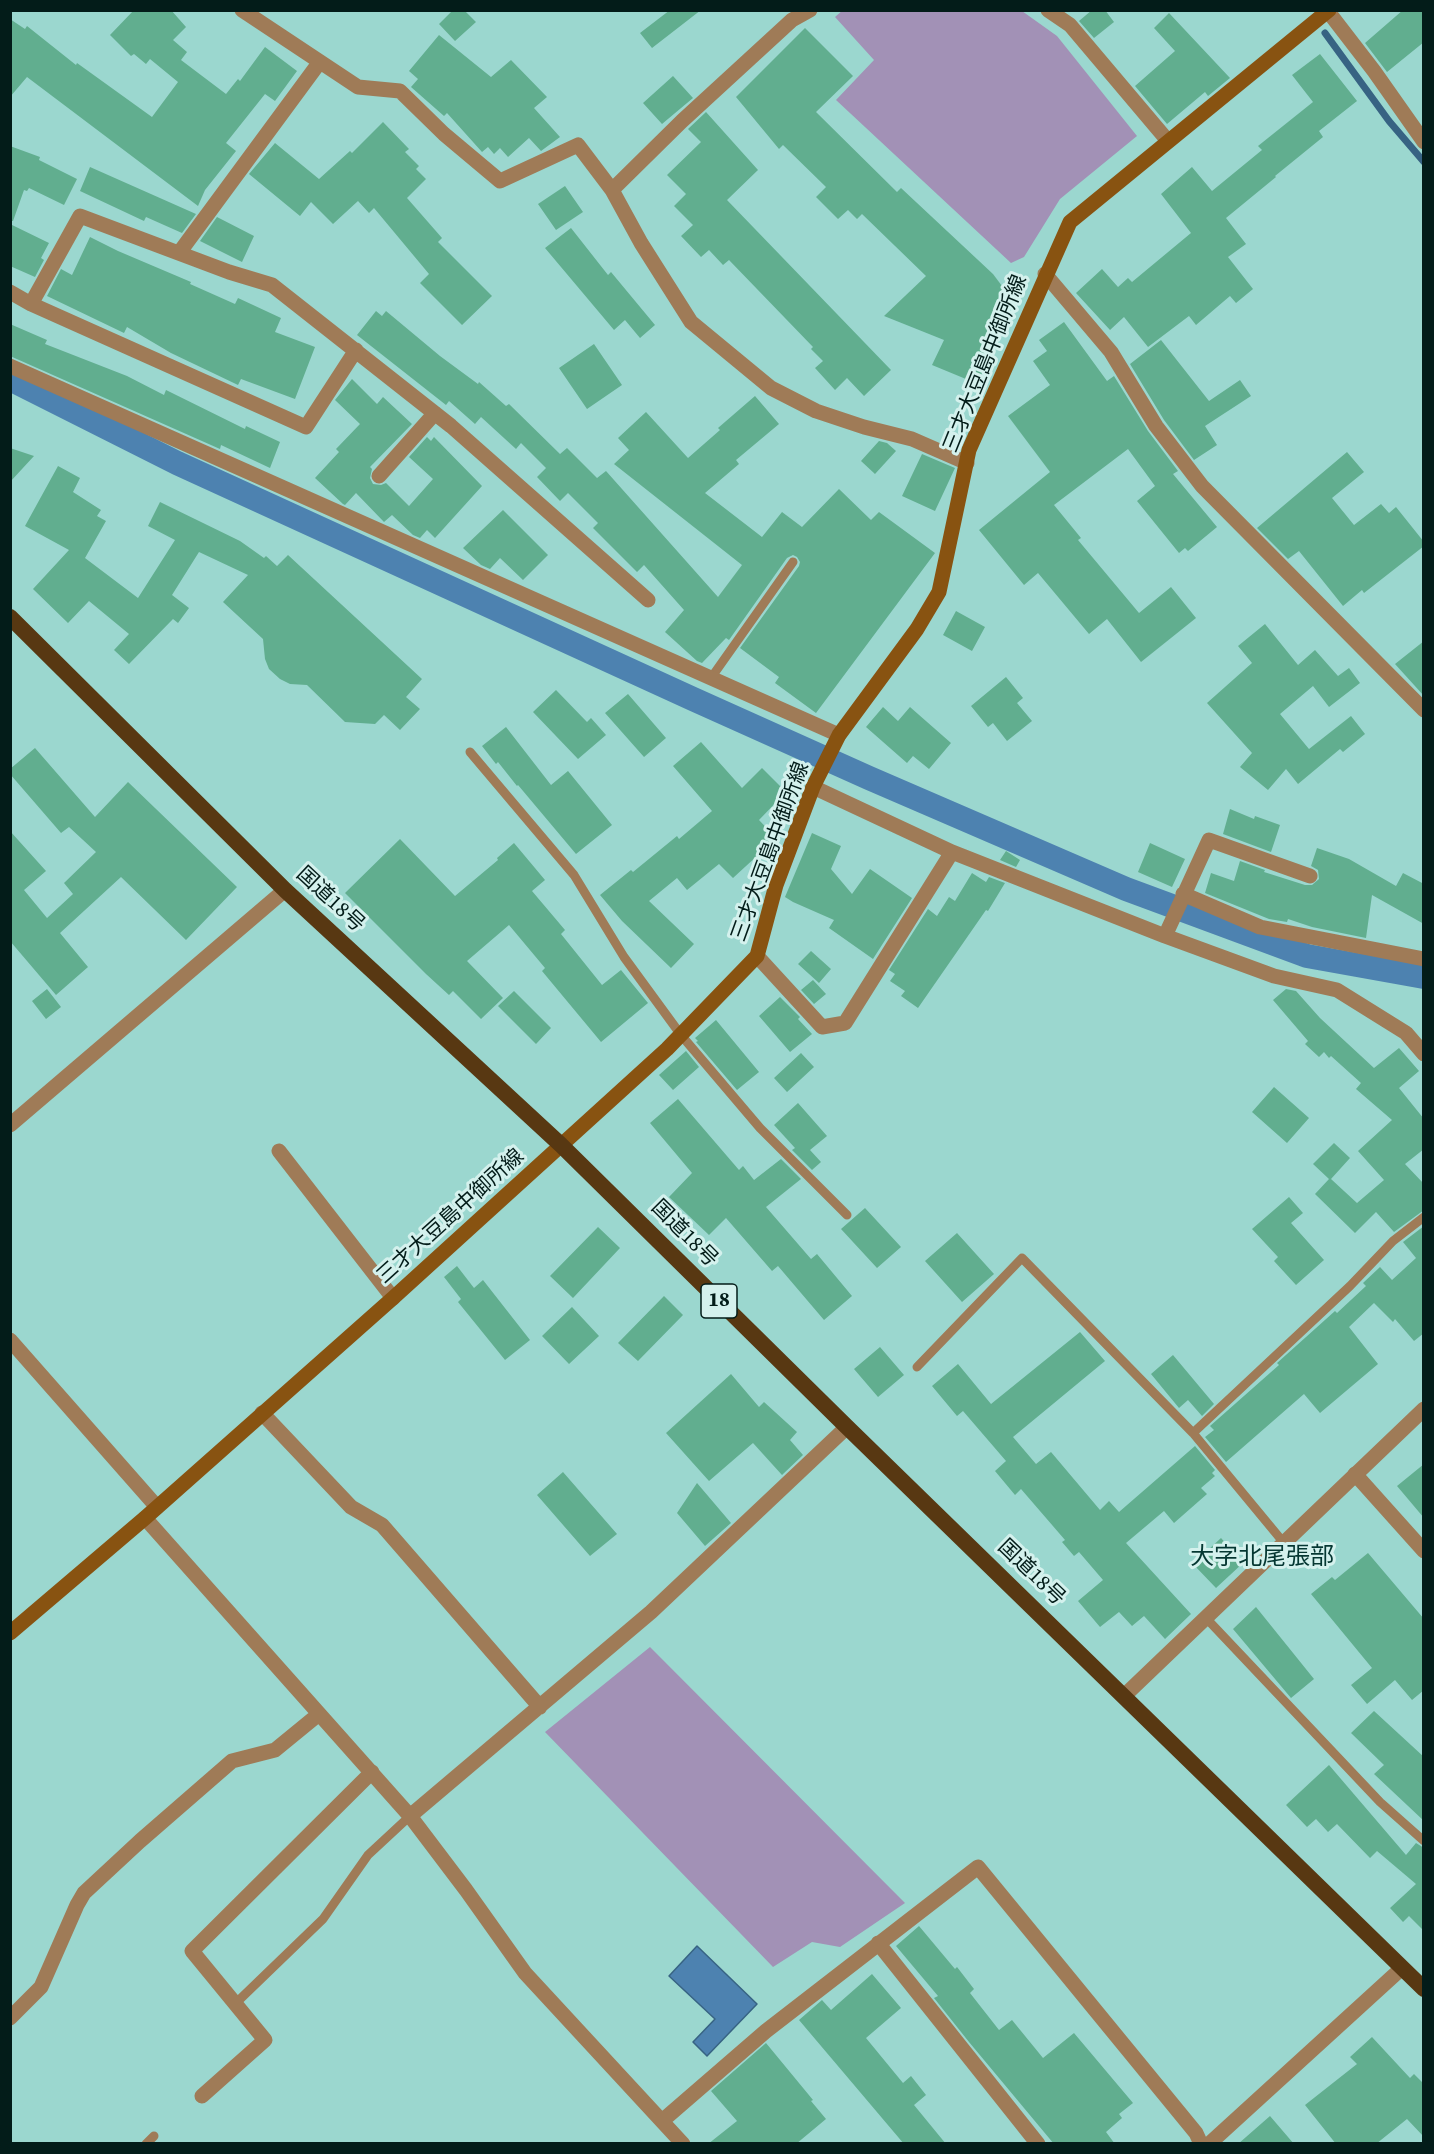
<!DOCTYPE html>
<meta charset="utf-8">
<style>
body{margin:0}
#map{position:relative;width:1434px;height:2154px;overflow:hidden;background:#9bd7cf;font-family:"Source Serif 4",serif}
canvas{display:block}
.frame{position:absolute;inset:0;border:12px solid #031c19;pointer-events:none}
</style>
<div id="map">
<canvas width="1434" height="2154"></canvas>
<div class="frame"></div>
</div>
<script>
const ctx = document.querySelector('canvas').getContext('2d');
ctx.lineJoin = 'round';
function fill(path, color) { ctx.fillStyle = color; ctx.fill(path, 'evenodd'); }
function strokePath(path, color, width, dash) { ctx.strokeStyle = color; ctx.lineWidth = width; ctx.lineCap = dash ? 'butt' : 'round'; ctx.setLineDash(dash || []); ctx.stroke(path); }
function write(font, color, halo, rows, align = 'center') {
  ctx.font = font + ' "Source Serif 4","Noto Sans JP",serif'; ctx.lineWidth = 6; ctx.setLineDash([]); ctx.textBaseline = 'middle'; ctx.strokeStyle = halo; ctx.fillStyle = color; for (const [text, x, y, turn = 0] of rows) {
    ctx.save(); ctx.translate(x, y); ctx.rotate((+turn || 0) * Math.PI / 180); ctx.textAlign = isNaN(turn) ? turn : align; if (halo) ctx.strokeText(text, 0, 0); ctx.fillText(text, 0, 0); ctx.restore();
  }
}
fill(new Path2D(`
 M843 10 1022 11 1057 36 1137 136 1060 199 1024 257 1011 263 836 100 874 60 835 17Z
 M650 1647 905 1903 840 1947 812 1942 773 1967 545 1732Z`), '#a291b6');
const water = new Path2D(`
 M697 1946 757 2004 707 2056 693 2042 715 2019 669 1976Z`);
fill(water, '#4d82b0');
strokePath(water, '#376383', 1.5);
strokePath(new Path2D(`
 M1325 33 1389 121 1424 162`), '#376383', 7);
strokePath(new Path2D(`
 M10 379 177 463 693 699 869 778 1126 889 1307 956 1424 977`), '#4d82b0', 24);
fill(new Path2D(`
 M134 10H171L186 27 173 40 187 52 181 60 226 94 238 79 240 81 265 47 297 71 275 101 265 94 226 143 236 151 205 190 198 206 27 77 10 97V19L25 29 27 26 76 65 77 63 152 117 178 82 150 59 146 64 134 54 131 56 110 35Z
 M453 10H464L476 22 455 41 439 24Z
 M670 10H701L652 48 640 33Z
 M1092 10H1105L1114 22 1094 38 1079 21Z
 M1403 10H1424V42L1387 72 1365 43Z
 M1169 13 1230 78 1208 96 1205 92 1167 124 1135 86 1175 51 1154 28Z
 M805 28 853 76 816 112 897 192 901 188 993 274 1014 302 978 384 932 365 944 340 884 316 926 276 862 214 857 219 848 210 838 219 816 197 826 187 783 145 779 149 736 97Z
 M439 35 491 77 511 60 547 97 534 108 560 137 541 151 529 138 508 157 500 148 494 154 488 147 482 152 447 113 444 116 411 87 418 79 409 71Z
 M1320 54 1357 101 1319 131 1323 137 1275 176 1276 177 1226 218 1246 244 1228 257 1253 289 1236 303 1230 296 1196 325 1189 316 1148 347 1124 317 1110 330 1076 293 1102 269 1118 287 1128 278 1132 282 1191 233 1161 194 1192 167 1212 191 1262 150 1258 146 1313 102 1292 75Z
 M673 76 693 98 662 124 643 103Z
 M706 112 758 170 727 200 891 370 864 396 847 378 835 390 815 368 823 361 811 349 813 347 729 260 723 265 709 250 701 257 681 236 693 225 674 206 686 194 667 175 701 142 688 129Z
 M383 122 409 149 405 152 419 166 416 169 426 179 407 198 442 238 438 242 492 296 462 325 420 283 429 274 374 208 369 213 358 201 333 224 311 202 300 216 249 174 275 143 319 179 350 151 352 153Z
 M10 146 40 157 39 160 77 179 64 205 29 188 27 191 24 190 13 221H10Z
 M90 167 196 214 182 233 146 217 144 221 80 191Z
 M565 186 583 212 556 230 538 204Z
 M217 217 254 236 242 262 200 241Z
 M10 224 49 243 41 258 44 260 35 277 10 266Z
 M571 228 608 275 611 272 655 325 640 338 625 320 614 330 545 248Z
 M90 237 118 251 191 282 190 284 235 304 238 298 281 318 275 332 315 347 295 399 241 379 238 385 171 353 127 327 124 333 47 296 61 269 72 275Z
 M376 311 382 316 386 311 440 356 478 384 479 382 506 406 509 404 560 454 567 448 597 478 606 471 718 597 742 565 614 464 629 450 618 438 646 412 688 458 720 430 718 428 755 396 779 424 736 460 739 464 705 493 762 537 782 512 802 527 839 489 871 520 879 512 935 553 816 713 775 683 779 677 740 648 799 566 800 562 797 557 793 555 787 558 729 640 726 638 702 663 697 661 665 632 684 610 644 565 637 572 593 528 598 523 568 493 560 501 537 477 546 468 521 443 516 449 481 417 475 424 449 401 446 405 357 335Z
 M1064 322 1107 381 1114 376 1148 431 1178 471 1173 474 1217 527 1188 551 1185 548 1179 553 1137 501 1155 486 1128 449 1054 505 1081 538 1078 540 1139 613 1171 587 1196 618 1141 662 1107 619 1089 634 1038 573 1024 585 979 530 1050 472 1008 416 1050 385 1033 361 1047 351 1039 340Z
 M10 324 47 340 45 344 127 376 164 395 166 390 245 429 246 426 280 442 270 468 221 445 220 449 10 356Z
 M1161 340 1209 401 1240 380 1251 396 1205 426 1217 445 1194 460 1164 420 1130 364Z
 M594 344 622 385 587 409 559 368Z
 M352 379 377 404 383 397 412 424 370 467 372 469 370 478 373 484 381 485 386 483 409 506 433 479 409 457 427 437 431 441 434 437 482 486 435 538 427 530 420 538 413 535 392 515 384 522 356 493 345 505 343 504 315 478 339 452 336 449 360 424 335 400Z
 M879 441 887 443 896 451 875 474 861 461Z
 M10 448 34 456 10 482Z
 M1347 452 1364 472 1332 498 1354 525 1381 504 1389 513 1396 507 1424 542V546L1364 593 1362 590 1343 606 1299 551 1288 559 1257 528Z
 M922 454 955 468 935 511 902 496Z
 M58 466 80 478 73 492 101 510 97 516 106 521 85 558 138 598 175 540 148 526 160 502 240 541 264 558 266 556 277 566 288 555 422 679 406 697 420 709 400 730 384 715 375 724 345 722 307 685 290 684 280 679 269 669 265 659 263 639 223 602 248 575 199 552 172 595 189 608 178 623 173 619 129 664 114 650 129 634 89 601 68 623 33 589 69 550 25 526Z
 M503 510 548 555 523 580 500 558 490 569 481 565 463 548Z
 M956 611 985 627 972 651 943 635Z
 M1265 624 1298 665 1315 650 1338 676 1349 668 1360 683 1329 707 1313 686 1280 714 1309 749 1351 716 1365 734 1343 752 1340 749 1298 784 1286 769 1268 790 1240 767 1252 753 1207 703 1252 663 1238 646Z
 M1424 641V696L1395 664Z
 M1006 677 1023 698 1017 703 1032 721 1007 741 993 723 988 727 971 706Z
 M556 690 587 722 591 718 606 735 578 759 533 712Z
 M628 694 666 738 644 757 605 713Z
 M883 707 898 721 910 707 951 743 929 769 913 756 907 763 866 727Z
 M506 727 551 785 568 771 612 825 576 854 518 785 517 786 498 762 496 764 482 746Z
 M701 742 742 788 762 768 786 792 759 820 779 841 761 858 758 855 733 878 719 864 687 890 677 878 649 901 694 944 671 968 622 921 600 895 631 870 633 872 677 836 679 839 712 811 673 766Z
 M35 748 95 817 128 782 237 887 186 940 121 877 60 933 88 967 56 995 10 941V831L46 871 24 890 47 918 73 894 64 883 96 852 69 827 61 833 10 774V769Z
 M1230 809 1254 819 1255 816 1280 825 1271 852 1223 834Z
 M812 833 841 846 831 869 852 894 870 869 912 898 873 959 829 928 834 920 793 902 785 897Z
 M400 839 455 896 498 860 497 858 514 843 545 880 532 891 565 930 561 934 602 985 621 970 648 1003 601 1042 542 971 545 968 509 925 467 961 503 998 481 1019 453 991 449 995 426 974 345 893Z
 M1150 843 1185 859 1172 887 1138 872Z
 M1317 848 1349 859 1396 886 1403 873 1424 884V924L1372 895 1366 938 1312 927 1288 919 1287 922 1269 919 1205 893 1211 873 1234 881 1240 861 1265 870 1264 872 1305 885H1312L1319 879 1318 870 1311 866Z
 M1006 851 1020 860 1016 867 1000 860Z
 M972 873 986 882 989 877 1005 883 988 911 986 910 918 1008 901 996 905 991 890 981 895 974 889 970 928 909 937 916 949 897 955 901Z
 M811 951 831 969 819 983 798 964Z
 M813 980 826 994 814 1004 801 990Z
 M47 989 61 1007 46 1019 32 1001Z
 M1286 989 1296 991 1320 1018 1374 1068 1399 1048 1419 1071 1399 1088 1424 1119V1149L1405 1164 1424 1184V1210L1394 1232 1376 1212 1355 1233 1315 1194 1329 1179 1313 1164 1334 1143 1350 1158 1331 1179 1357 1203 1384 1180 1358 1151 1392 1120 1356 1089 1361 1083 1331 1056 1329 1058 1324 1052 1319 1057 1305 1044 1308 1041 1273 1000Z
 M514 991 551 1028 536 1044 498 1006Z
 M780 997 800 1017 798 1019 812 1034 790 1052 759 1016Z
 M716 1020 759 1072 737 1090 696 1042 698 1041 695 1038Z
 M686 1051 699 1067 673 1090 659 1075Z
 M801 1053 814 1067 787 1092 774 1078Z
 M1274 1087 1309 1118 1287 1143 1252 1112Z
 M678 1099 739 1170 743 1166 754 1180 781 1159 801 1179 766 1207 811 1259 817 1254 852 1296 824 1320 778 1266 772 1271 726 1218 709 1235 669 1197 692 1173 650 1123Z
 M798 1103 827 1136 810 1150 821 1162 812 1170 792 1150 795 1148 774 1125Z
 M1289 1197 1303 1213 1291 1223 1324 1260 1296 1285 1274 1261 1278 1257 1252 1229Z
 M865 1208 901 1247 877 1268 841 1229Z
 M1424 1226V1333L1414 1341 1395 1319 1393 1322 1374 1303 1349 1327 1378 1364 1320 1413 1304 1394 1226 1462 1205 1437 1214 1430 1210 1426 1279 1365 1277 1363 1335 1311 1337 1313 1366 1286 1363 1283 1380 1267 1392 1280 1416 1258 1403 1242Z
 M598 1227 620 1248 573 1298 550 1276Z
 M957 1233 994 1274 962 1302 925 1261Z
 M457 1266 474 1288 483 1280 530 1340 505 1360 458 1302 461 1299 444 1277Z
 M664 1296 683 1315 638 1361 618 1343Z
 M572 1307 599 1336 569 1364 542 1336Z
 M1080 1332 1105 1361 1013 1437 1036 1464 1051 1452 1100 1510 1109 1501 1119 1512 1195 1446 1215 1470 1212 1473 1215 1476 1201 1488 1207 1494 1174 1523 1164 1511 1126 1543 1191 1614 1165 1639 1144 1616 1132 1626 1119 1612 1100 1627 1078 1601 1103 1580 1079 1552 1074 1556 1062 1542 1065 1540 1021 1489 1015 1495 995 1471 1006 1461 963 1411 957 1416 932 1386 958 1364 991 1404Z
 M880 1347 904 1375 878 1397 854 1369Z
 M1173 1355 1214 1404 1202 1416 1188 1400 1179 1408 1151 1374Z
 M731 1374 759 1407 764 1402 797 1432 790 1440 803 1455 782 1475 753 1443 709 1481 666 1433Z
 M1424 1464V1518L1397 1486Z
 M563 1472 617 1534 590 1556 537 1495Z
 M697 1483 731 1523 705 1546 677 1513Z
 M1221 1538 1243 1563 1216 1588 1193 1564Z
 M1368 1553 1424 1619V1690L1412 1700 1395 1680 1367 1704 1351 1685 1372 1668 1311 1594 1332 1577 1335 1580Z
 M1256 1607 1314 1679 1291 1698 1233 1629Z
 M1374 1711 1424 1757V1821L1374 1774 1384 1765 1351 1733Z
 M1329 1765 1406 1855 1416 1843 1424 1848V1931L1409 1916 1403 1922 1390 1908 1416 1884 1377 1851 1370 1858 1337 1824 1328 1832 1316 1819 1307 1827 1286 1805Z
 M919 1926 955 1969 957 1967 974 1989 970 1993 999 2030 1012 2020 1043 2058 1074 2033 1133 2103 1119 2114 1122 2118 1106 2132 1115 2144H1054L969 2042 934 1998 938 1996 896 1946Z
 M872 1974 901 2008 866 2038 903 2083 911 2076 926 2095 914 2105 946 2144H904L799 2020 822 2000 831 2010Z
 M1372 2037 1410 2078 1414 2074 1424 2084V2137L1407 2119 1376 2144H1336L1305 2105 1357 2064 1350 2057Z
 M766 2043 813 2100 811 2101 826 2119 796 2144H708L737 2121 711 2091Z
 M1270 2116 1294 2144H1238Z`), '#61ae8f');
strokePath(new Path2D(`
 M711 678 793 562
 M470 752 574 875 624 957 681 1035 760 1128 847 1215
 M917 1367 1022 1258 1193 1433
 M1284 1543 1193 1433 1350 1286 1393 1241 1424 1217
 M1206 1618 1380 1802 1424 1841
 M236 2003 323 1919 368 1855 410 1816
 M146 2144 154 2136`), '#9f7b57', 9);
strokePath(new Path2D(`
 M242 10 358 87 400 91 444 134 500 181 578 145 612 190 682 121 792 20 810 10
 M1048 10 1070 25 1168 141
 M1327 10 1374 71 1424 142
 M612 190 641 243 691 322 771 388 816 411 864 427 912 439 967 463
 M179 253 319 63
 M1045 274 1111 352 1156 426 1202 486 1424 710
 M10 292 31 304 306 427 356 350
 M31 304 80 216 229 272 272 285 451 426 648 600
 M10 366 839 735
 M379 476 435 413
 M813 787 952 852 1165 936 1274 976 1337 990 1406 1033 1424 1054
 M1183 894 1260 927 1424 959
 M1165 936 1209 840 1310 876
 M757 956 822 1027 845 1023 952 852
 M10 1125 285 890
 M279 1151 393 1298
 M10 1340 157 1507
 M262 1413 351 1507 382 1525 540 1707
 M1355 1474 1424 1551
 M145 1518 410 1816 466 1890 525 1973 683 2144
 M410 1816 651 1612 847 1427
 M878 1943 1038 2144
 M10 2018 41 1987 77 1905 84 1893 140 1841 232 1761 275 1750 319 1714
 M202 2096 265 2040 192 1951 372 1772
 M662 2121 766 2031 978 1867 1196 2133 1201 2144
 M1209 2144 1402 1968`), '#9f7b57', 15);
strokePath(new Path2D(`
 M1124 1696 1424 1409`), '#9f7b57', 15);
strokePath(new Path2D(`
 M10 1633 145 1518 393 1298 667 1049 757 956 776 885 813 787 839 735 917 629 939 592 969 450 1070 222 1329 10`), '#885311', 15);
strokePath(new Path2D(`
 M10 617 285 890 561 1145 847 1427 1424 1989`), '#583812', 16);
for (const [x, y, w] of [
 [719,1301,36]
]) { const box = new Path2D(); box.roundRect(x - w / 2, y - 17, w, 34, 4.5); ctx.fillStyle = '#d4f1ed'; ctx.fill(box); strokePath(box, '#031c19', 1.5); }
write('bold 20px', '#031c19', null, [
 ["18",719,1301]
]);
write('21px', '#031c19', '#d4f1ed', [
 ["三才大豆島中御所線",986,364,-68],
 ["三才大豆島中御所線",771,852,-70],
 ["国道18号",330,900,43],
 ["三才大豆島中御所線",451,1217,-42],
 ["国道18号",684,1234,45],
 ["国道18号",1031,1573,44]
]);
write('24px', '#053732', '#d4f1ed', [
 ["大字北尾張部",1262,1558]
]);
</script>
